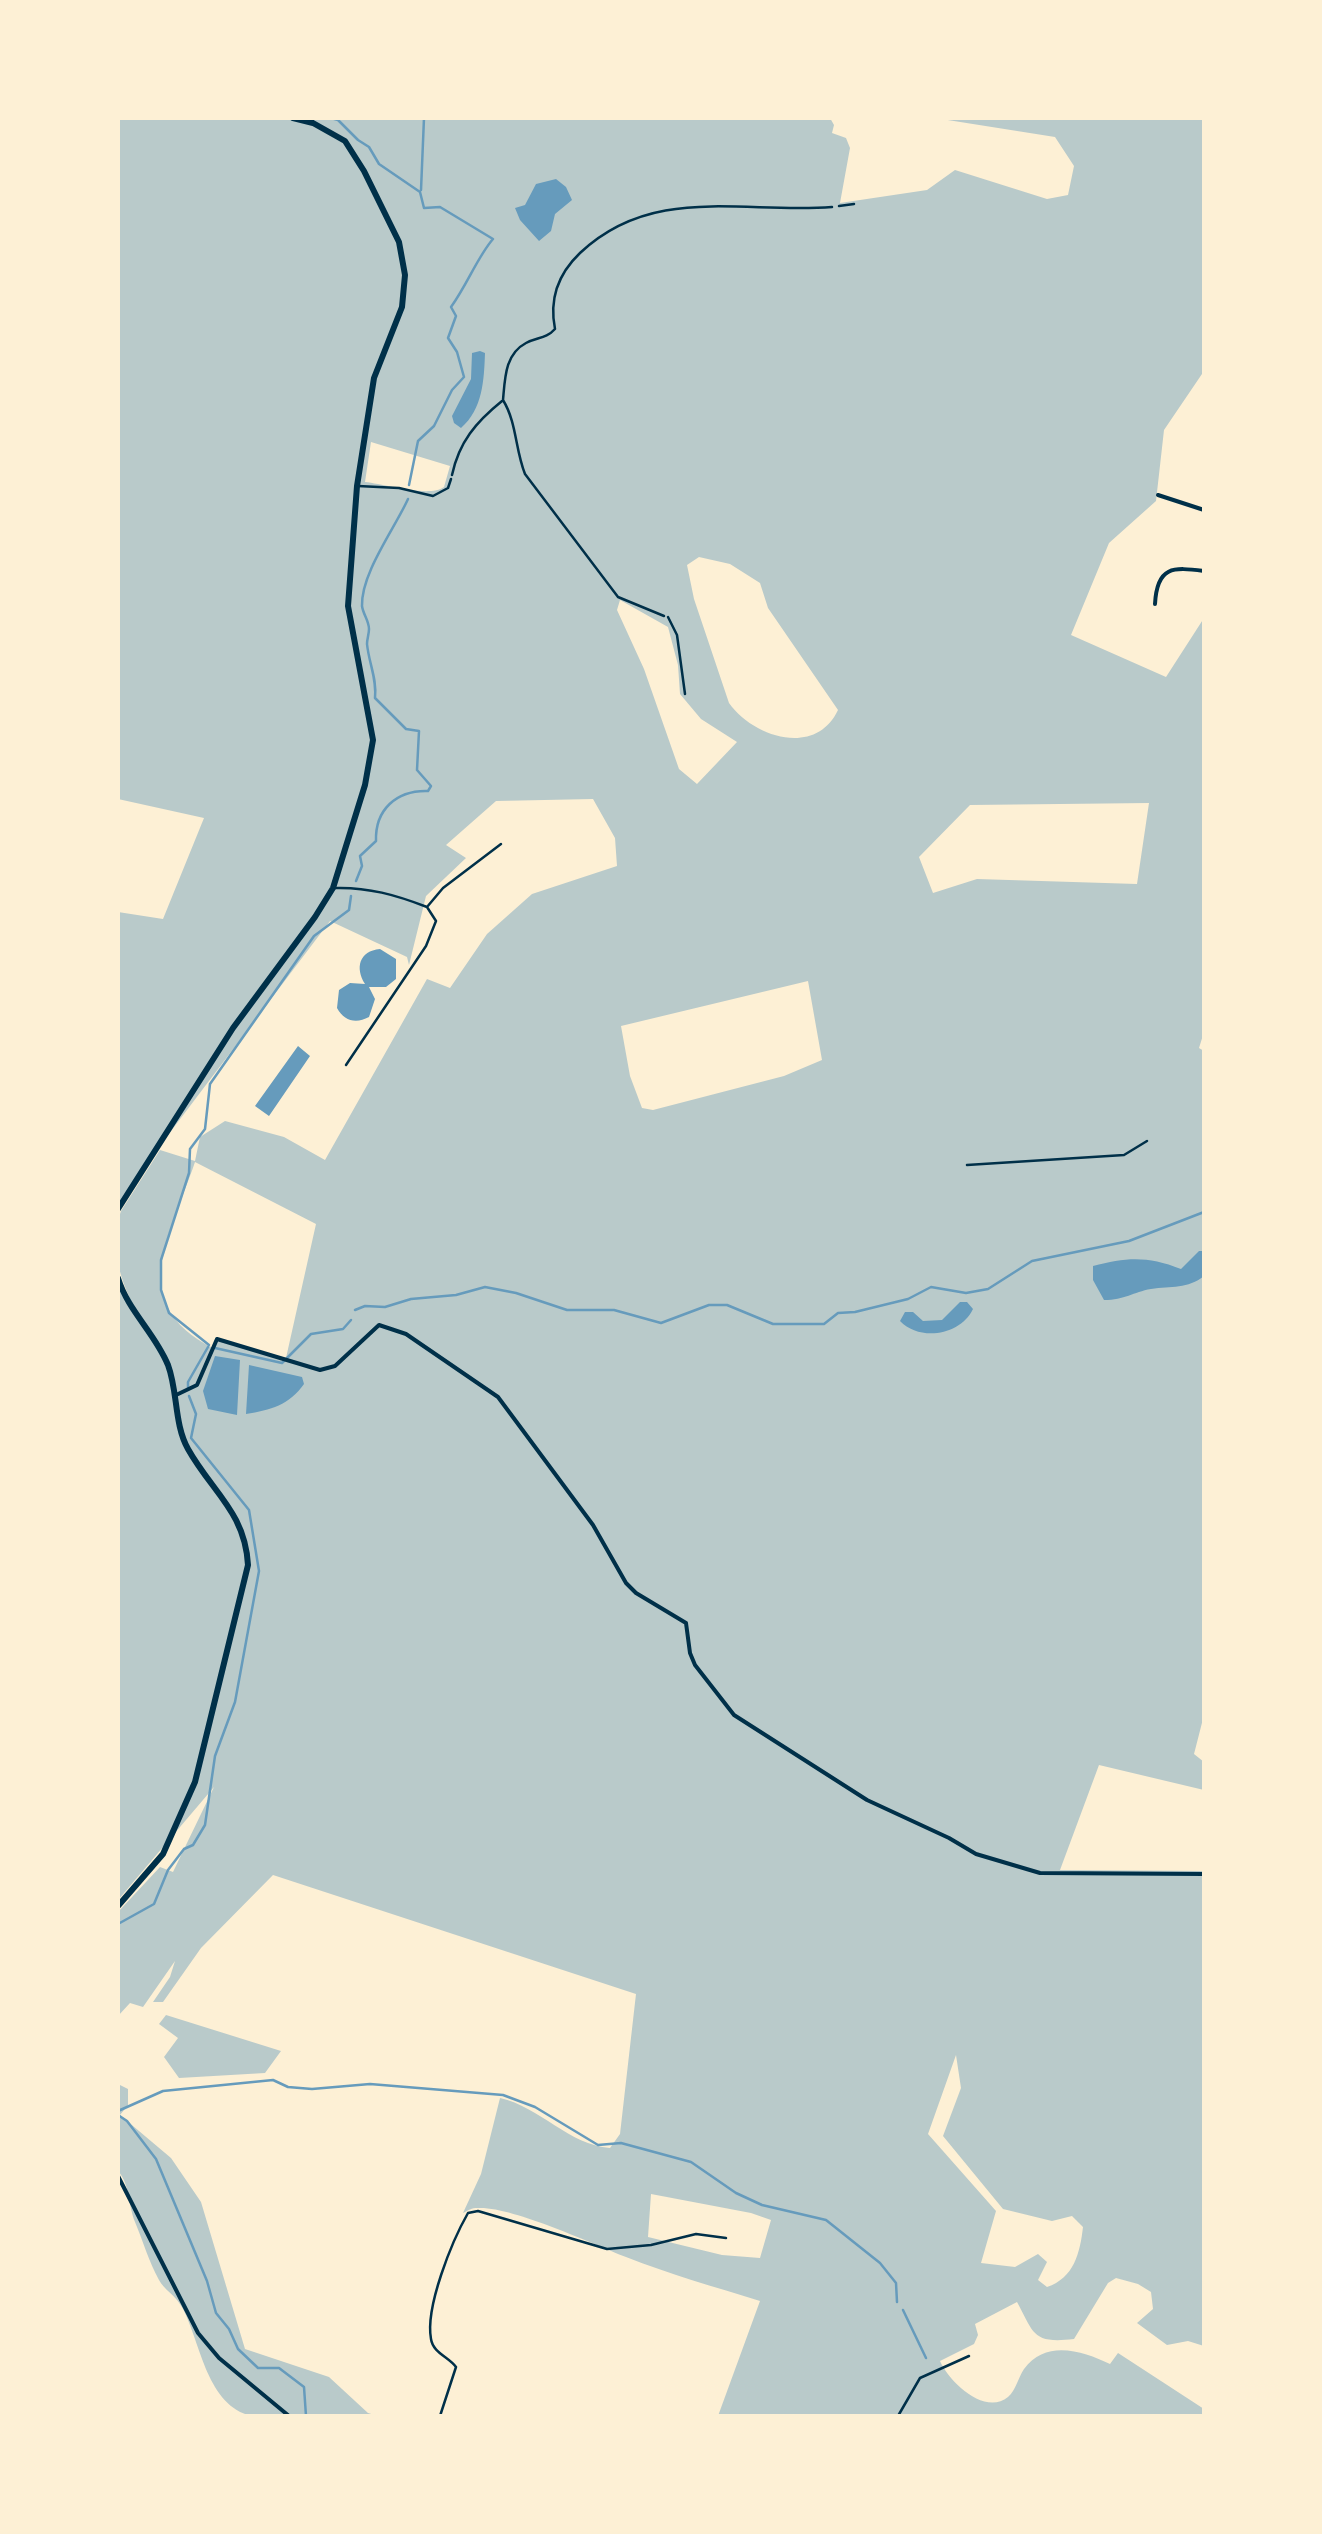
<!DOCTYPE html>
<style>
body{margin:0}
#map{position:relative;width:1322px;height:2534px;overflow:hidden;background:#fdf0d5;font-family:Inter,sans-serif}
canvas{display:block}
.frame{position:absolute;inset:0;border:120px solid #fdf0d5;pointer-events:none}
</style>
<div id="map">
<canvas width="1322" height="2534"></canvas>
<div class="frame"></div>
</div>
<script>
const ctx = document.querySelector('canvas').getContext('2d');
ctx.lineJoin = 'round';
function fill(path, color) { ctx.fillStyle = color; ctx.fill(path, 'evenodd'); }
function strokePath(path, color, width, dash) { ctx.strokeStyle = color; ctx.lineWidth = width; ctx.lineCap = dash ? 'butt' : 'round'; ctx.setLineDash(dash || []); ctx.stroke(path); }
fill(new Path2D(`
 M118 118H830L834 125 832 133 846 138 850 148 840 203 927 190 955 170 1047 199 1068 195 1074 166 1055 137 935 118H1204V371L1164 430 1156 501 1109 543 1071 635 1166 677 1204 618V1032L1199 1048 1204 1051V1715L1194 1754 1204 1762V1790L1099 1765 1060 1870 1204 1871V2346L1188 2341 1167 2345 1137 2323 1153 2309 1151 2292 1138 2284 1116 2278 1108 2283 1074 2339C1032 2344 1034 2333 1017 2302L975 2324 978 2335 974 2344 940 2361C949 2382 985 2416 1008 2397 1016 2390 1018 2378 1024 2369 1046 2339 1083 2351 1110 2364L1118 2353 1204 2409V2416H718L760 2301C715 2287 669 2274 626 2257 593 2244 511 2206 478 2208 471 2208 469 2210 463 2213L481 2174 500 2098C540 2107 569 2145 610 2148L620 2134 636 1994 273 1875 201 1948 163 2002H153L170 1977 175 1961 143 2007 130 2003 118 2016V1912L160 1867 173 1872 214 1787 118 1900V1274L121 1289 138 1314C121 1284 108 1245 121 1211L160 1150 195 1161 200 1137 225 1121 284 1137 325 1160 427 979 450 988 487 934 532 894 617 866 615 838 593 799 496 801 446 845 466 858 426 896 409 965 407 957 330 921 131 1184 118 1213V912L163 919 204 818 118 799ZM371 442 450 466 444 487C429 498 385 484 365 482ZM699 557 730 564 760 583 768 608 838 710C816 757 754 738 729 703L694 599 687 565ZM620 600 668 627 678 665 680 694 701 719 737 742 697 784 679 769 644 669 617 610ZM1149 803 1137 884 977 879 933 893 919 857 970 805ZM808 981 822 1060 784 1076 653 1110 642 1108 630 1076 621 1026ZM195 1162 316 1224 286 1358 217 1340 213 1348C124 1303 171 1233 195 1162ZM956 2055 961 2088 943 2136 1003 2209 1052 2221 1072 2216 1083 2227C1080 2253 1074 2278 1047 2287L1038 2280 1047 2262 1038 2254 1015 2267 981 2263 996 2211 928 2134ZM651 2194 751 2213 771 2220 760 2258 722 2255 648 2237Z
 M166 2015 281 2051 265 2073 179 2078 164 2057 178 2038 159 2024Z
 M118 2084 128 2089V2105L120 2115 171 2158 201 2202 245 2349 329 2377 368 2413 378 2416H252C207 2406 201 2344 183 2309 176 2295 164 2290 159 2280 149 2262 143 2241 135 2222 128 2205 130 2184 118 2171Z`), '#b9caca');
fill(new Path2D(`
 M556 179 566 187 572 200 555 214 551 231 539 241 520 220 515 208 525 205 536 184Z
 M480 351 485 353C484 380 483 409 461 428L454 423 452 416 471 379 472 353Z
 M380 949 396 959V979L386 987H369L375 999 369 1017C356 1024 344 1021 337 1008L339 990 350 983 365 984C355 968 359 951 380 949Z
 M298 1046 310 1056 269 1116 255 1106Z
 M1199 1251H1204V1276C1188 1289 1171 1286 1151 1289 1133 1292 1125 1300 1104 1300L1093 1280V1266C1127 1257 1148 1256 1181 1269Z
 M960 1302H967L973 1309C961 1335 920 1342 900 1321L905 1312H913L923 1321 942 1320Z
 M215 1356 240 1360 237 1415 208 1409 203 1391Z
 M249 1365 302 1377 304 1384C289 1405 271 1410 246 1414Z`), '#669bbc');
strokePath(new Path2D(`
 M331 118 338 120 358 140 369 147 379 164 420 192 424 208 440 207 493 239C478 256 467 285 451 307L456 316 448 338 457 352 464 377 452 390 434 426 418 441 409 485
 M421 190 424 118
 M356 881 362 866 360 856 376 841C375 810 396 790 428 791L431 786 417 770 419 731 406 729 375 698C377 678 369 664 367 644 367 639 369 634 369 629 369 621 363 614 362 606 361 573 395 528 408 499
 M355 1310 365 1306 385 1307 411 1299 456 1295 485 1287 516 1293 567 1310H614L661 1323 709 1305H727L773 1324H824L838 1313 855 1312 908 1299 931 1287 966 1293 988 1289 1032 1261 1129 1241 1204 1212
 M209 1345 169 1313 161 1290V1260L189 1173 190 1149 205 1129 210 1084 314 936 349 910 351 896
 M215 1348 282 1363 311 1334 343 1329 351 1320
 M188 1388V1382L208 1347
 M118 1924 154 1904 168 1870 184 1849 193 1845 205 1825 215 1756 235 1702 259 1571 249 1510 191 1438 196 1414 189 1396
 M118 2111 163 2091 273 2080 288 2087 312 2089 370 2084 503 2095 535 2107 598 2145 621 2143 691 2162 736 2193 762 2205 826 2220 880 2263 896 2283 897 2302
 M118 2115 127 2121 156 2159 207 2281 216 2313 229 2329 238 2349 258 2368H279L304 2387 306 2416
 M903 2310 926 2358`), '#669bbc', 2.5);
strokePath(new Path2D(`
 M452 475C459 442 476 422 502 401
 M664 616 618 597 525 474C515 449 517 423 503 400 505 378 505 354 526 343 537 337 546 339 555 329 549 299 558 274 580 253 653 184 743 214 832 207
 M967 1165 1124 1155 1147 1141
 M440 2416 456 2367C449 2357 433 2353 431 2339 425 2307 452 2241 468 2213L478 2211 607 2249 651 2245 696 2234 726 2238`), '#003049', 2.5);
strokePath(new Path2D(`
 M839 206 854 204
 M358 486 399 488 433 496 448 488 451 479
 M668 617 677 635 685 694
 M335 888C368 887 396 895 427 907L443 888 501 844
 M346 1065 426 946 436 921 427 907
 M898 2416 920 2378 969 2356`), '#003049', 2.5);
strokePath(new Path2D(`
 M1158 495 1204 510
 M1155 604C1157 566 1173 567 1204 571
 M174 1396 197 1385 217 1339 320 1370 335 1366 379 1325 406 1334 498 1397 593 1525 626 1583 636 1593 686 1623 690 1653 695 1665 734 1715 867 1800 949 1838 976 1854 1040 1873 1204 1874
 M118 2176 198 2333 219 2358 289 2416`), '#003049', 4);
strokePath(new Path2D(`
 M118 1209 233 1028 315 917 333 888 365 785 373 740 348 606 357 486 374 378 402 307 405 275 399 242 364 171 345 141 313 123 293 118
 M118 1278C128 1311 155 1333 168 1365 178 1392 174 1424 188 1449 212 1492 245 1512 248 1565L195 1782 163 1854 118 1906`), '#003049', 6);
</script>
